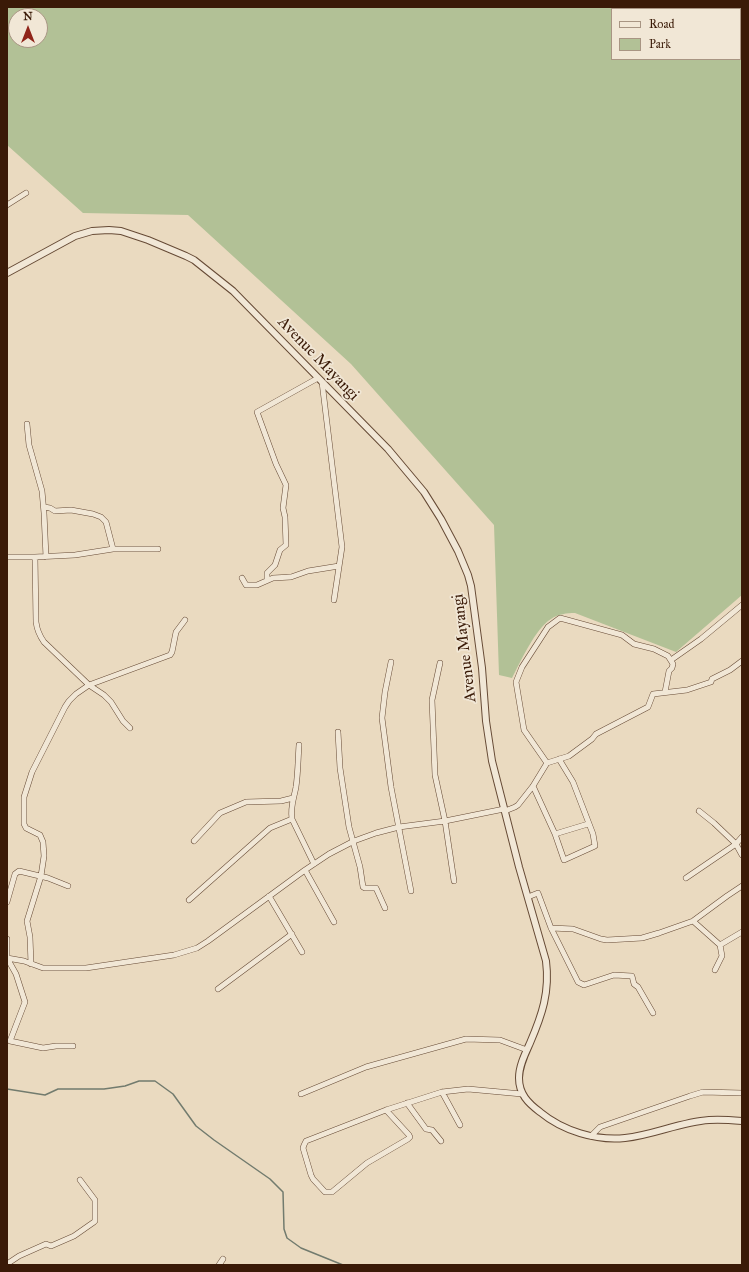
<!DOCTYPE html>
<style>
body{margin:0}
#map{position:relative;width:749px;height:1272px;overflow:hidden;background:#eadac0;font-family:"IM FELL Great Primer",serif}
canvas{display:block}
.frame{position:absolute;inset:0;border:8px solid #3a1a07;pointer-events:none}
.legend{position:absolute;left:611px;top:8px;width:130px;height:52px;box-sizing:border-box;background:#f1e7d6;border:1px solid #a89583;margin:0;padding:5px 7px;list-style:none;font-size:12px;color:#3a1a07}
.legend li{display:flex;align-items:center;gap:8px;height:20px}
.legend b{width:20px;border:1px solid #a89583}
.north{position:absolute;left:8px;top:8px;width:40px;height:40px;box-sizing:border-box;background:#f1e7d6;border:1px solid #a89583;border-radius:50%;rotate:0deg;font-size:11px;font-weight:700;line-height:16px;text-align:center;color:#3a1a07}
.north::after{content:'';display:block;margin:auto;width:14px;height:18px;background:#8f2418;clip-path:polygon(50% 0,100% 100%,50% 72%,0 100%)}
</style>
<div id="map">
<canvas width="749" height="1272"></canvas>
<div class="frame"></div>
<ul class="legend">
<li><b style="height:5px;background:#f1e7d6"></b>Road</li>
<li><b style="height:11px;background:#b2c196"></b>Park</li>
</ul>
<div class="north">N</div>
</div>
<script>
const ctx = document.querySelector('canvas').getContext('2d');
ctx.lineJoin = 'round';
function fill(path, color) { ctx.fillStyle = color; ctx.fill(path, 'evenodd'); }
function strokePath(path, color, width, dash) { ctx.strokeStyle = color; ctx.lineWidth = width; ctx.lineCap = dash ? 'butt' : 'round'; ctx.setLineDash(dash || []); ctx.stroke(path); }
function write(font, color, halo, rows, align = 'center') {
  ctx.font = font + ' "IM FELL Great Primer",serif'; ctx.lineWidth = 3.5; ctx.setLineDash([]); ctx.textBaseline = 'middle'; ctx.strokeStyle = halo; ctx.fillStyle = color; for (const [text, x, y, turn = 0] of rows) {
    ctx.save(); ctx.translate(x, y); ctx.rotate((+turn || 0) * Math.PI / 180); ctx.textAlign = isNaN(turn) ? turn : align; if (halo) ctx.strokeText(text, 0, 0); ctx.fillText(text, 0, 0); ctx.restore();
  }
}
fill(new Path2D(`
 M7 7H742V595L676 652 575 613C567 613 558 614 551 619 535 629 521 661 512 678L499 675 494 525 351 364 188 215 83 213 7 145ZM612 9H740V59H612ZM16 16H40V40H16Z`), '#b2c196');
strokePath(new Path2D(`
 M7 1089 45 1095 58 1089H104L125 1086 139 1081H155L173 1094 196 1126 214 1140 270 1179 283 1192 284 1229 287 1238 301 1248 343 1265`), '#727b6e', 1.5);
const minor = new Path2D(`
 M7 205 26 193
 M322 382 342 547 334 600
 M27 424 29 445 42 491 44 513 46 557
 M44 507 50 508 55 511 71 510 93 514 101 517 106 522 113 549
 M7 557H35L75 555 113 549H158
 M35 557 36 622C37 630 39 635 44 642L89 685 104 695 111 702 123 721 130 728
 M242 578 246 585H257L273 578 291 577 308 571 339 566
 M267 580V573L275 565 280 550 286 545 285 517 283 508 286 485 276 464 257 412 318 378
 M671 660 701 639 742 605
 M391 662 385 692 382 718 391 787 411 891
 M440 663 432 700 435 775 445 821 454 881
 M338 732 340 768 349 827 360 867 363 887 365 888H376L385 908
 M299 745C298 759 298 773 296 787 294 798 290 807 292 819L314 864
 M547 763 524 730 516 682 522 667 548 627 560 618 622 635 634 644 654 649 668 656 673 664 672 668 669 671 665 692
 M533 786 555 834 564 860 595 846 593 834 573 782 559 759
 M505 811 515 807 518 805 533 786 547 763 569 756 592 739 596 734 648 707 653 694 687 690 711 682 712 679 730 670 742 661
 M555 834 588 824
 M742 837 736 844 742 855
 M194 841 220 813 246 802 281 801 293 798
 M305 870 334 922
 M686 878 736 844 714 823 699 811
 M269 896 302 952
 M528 897 538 893 551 928 578 982 584 985 614 975 632 976 634 984 638 987 653 1013
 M189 900 270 828 292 819
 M7 902 15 874 19 871 48 878 68 886
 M693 921 720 945 722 956 715 970
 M551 928 573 929 601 939 607 940 642 938 659 933 693 921 727 896 742 886
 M7 939V958L16 974 25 1002 10 1041 43 1048 56 1046H73
 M720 945 742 932
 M7 958 24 961 43 968H86L174 955 197 948 208 941 305 870 329 854 354 841 376 833 399 827 445 821 504 809
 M31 964 30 937 27 921 41 876 44 856 43 842 40 835 26 828 24 824V797L32 772 65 707 69 701 76 694 89 685 170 655 172 652 176 632 185 620
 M218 989 292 934
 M442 1092 460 1125
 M301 1094 366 1067 466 1039 500 1040 527 1050
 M407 1103 426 1129 432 1130 441 1141
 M386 1110 409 1135 410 1137 408 1139 367 1163 332 1192H325L313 1179 311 1175 303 1148 304 1145 306 1141 386 1110 442 1092 468 1089 522 1094
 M591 1136 600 1127 690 1096 703 1092 742 1093
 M7 1264 19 1256 46 1244 51 1246 74 1236 94 1222 95 1221V1200L80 1180
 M219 1265 223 1259`);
const tertiary = new Path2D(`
 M7 273 75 236 92 231 109 230 121 231 148 240 186 256 194 260 233 291 388 449 424 492 441 519 458 551 468 575 471 586 482 668 486 721 492 761 519 867 546 961C550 992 542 1015 530 1043 525 1054 519 1066 519 1078 519 1094 528 1103 540 1112 563 1131 596 1141 625 1138 654 1135 680 1122 709 1120 720 1119 731 1120 742 1121`);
strokePath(minor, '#664a35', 6);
strokePath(tertiary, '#664a35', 8);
strokePath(minor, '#f1e7d6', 5);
strokePath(tertiary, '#f1e7d6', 6);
write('16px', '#3a1a07', '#f1e7d6', [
 ["Avenue Mayangi",318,359,46],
 ["Avenue Mayangi",465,648,-97]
]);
</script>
